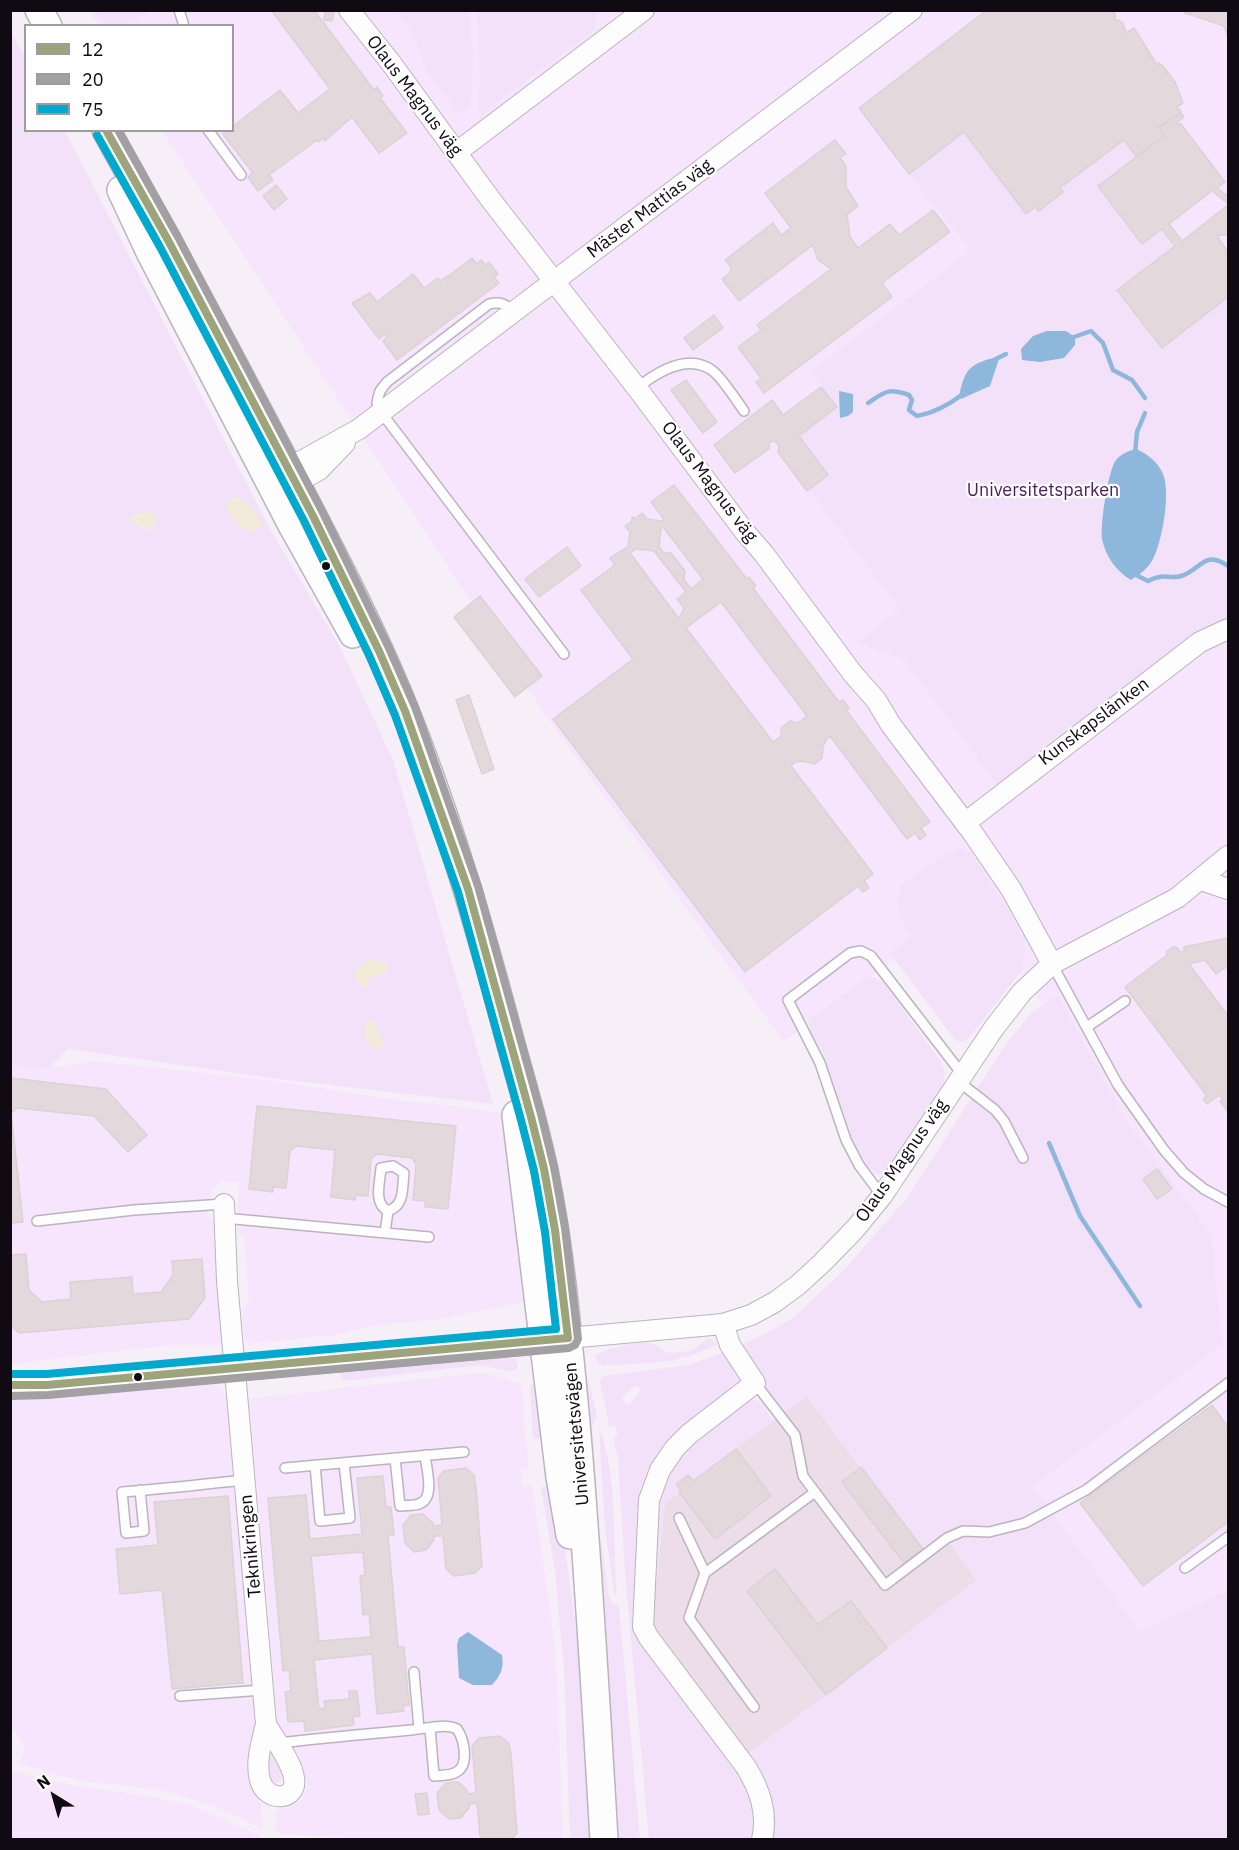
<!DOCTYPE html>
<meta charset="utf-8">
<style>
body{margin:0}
#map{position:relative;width:1239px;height:1850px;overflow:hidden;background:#f6eff8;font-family:"IBM Plex Sans",sans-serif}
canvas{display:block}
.frame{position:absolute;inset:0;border:12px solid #100a13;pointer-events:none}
.legend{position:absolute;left:24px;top:24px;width:210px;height:108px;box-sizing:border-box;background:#fefefe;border:2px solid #9f9ca0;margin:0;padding:8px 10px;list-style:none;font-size:18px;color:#100a13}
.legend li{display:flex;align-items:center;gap:12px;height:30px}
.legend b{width:30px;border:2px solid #9f9ca0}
.north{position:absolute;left:24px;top:1766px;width:60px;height:60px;-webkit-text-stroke:4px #fefefe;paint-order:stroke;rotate:323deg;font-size:16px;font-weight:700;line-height:24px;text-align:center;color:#100a13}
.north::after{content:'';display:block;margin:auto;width:21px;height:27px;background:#100a13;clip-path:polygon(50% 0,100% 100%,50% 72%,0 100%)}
</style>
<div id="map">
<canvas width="1239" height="1850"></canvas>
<div class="frame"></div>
<ul class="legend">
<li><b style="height:8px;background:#9da37b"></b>12</li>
<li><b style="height:8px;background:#a2a0a2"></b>20</li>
<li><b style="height:8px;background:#00a9ce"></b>75</li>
</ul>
<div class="north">N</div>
</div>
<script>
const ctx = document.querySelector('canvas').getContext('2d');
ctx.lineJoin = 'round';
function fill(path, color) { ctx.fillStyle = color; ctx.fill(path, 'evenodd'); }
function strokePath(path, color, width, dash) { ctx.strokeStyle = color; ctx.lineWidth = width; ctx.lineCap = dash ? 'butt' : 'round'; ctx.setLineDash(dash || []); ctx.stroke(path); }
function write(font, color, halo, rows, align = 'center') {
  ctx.font = font + ' "IBM Plex Sans",sans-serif'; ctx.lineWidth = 4.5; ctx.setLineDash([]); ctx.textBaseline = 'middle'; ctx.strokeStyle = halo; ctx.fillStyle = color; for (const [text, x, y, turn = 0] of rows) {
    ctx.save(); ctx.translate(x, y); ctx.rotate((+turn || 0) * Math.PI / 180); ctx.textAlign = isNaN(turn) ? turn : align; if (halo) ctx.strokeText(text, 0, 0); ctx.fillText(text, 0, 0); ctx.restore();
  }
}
fill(new Path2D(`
 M89 11H1228V1590L1140 1632 1033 1487 1222 1344 1124 1117 1059 994 1042 1004 967 904 784 1042 548 719 162 131 232 130V26L98 25Z
 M96 1061 274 1081 376 1097 507 1113 529 1301 433 1320 378 1325 334 1335 250 1343 245 1339 242 1309 249 1302 244 1237 237 1233 239 1182 222 1181 212 1189 208 1217 214 1222 217 1286 223 1345H167L11 1364V1066L49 1068Z
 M477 1373 489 1374 512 1381 521 1386 523 1391 524 1427 529 1467 521 1469 523 1486 532 1485 556 1653 563 1839H360L280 1834 275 1828 276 1810 288 1808 302 1799 306 1791 307 1782 303 1771 281 1736 277 1718 249 1399Z
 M208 1382 217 1385 221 1389 226 1398 228 1414 255 1725 253 1785 255 1795 261 1804 262 1828 209 1804 157 1789 76 1780 17 1763 22 1756 24 1749 22 1741 11 1727V1400L57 1394Z
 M11 1771 75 1786 154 1797 191 1806 261 1836V1839H11Z`), '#f6e5fc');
fill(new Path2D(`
 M806 1395 929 1558 950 1543 977 1580 747 1755 651 1630 665 1503 681 1491 676 1484 688 1475 693 1481Z`), '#ecdde9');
fill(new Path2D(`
 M97 11H150L121 25H105Z
 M396 11H469L473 60 471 106 468 110 458 112 427 72 411 30Z
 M477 11V10L597 11 595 29 481 115 478 105 480 77Z
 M10 30 25 57 26 130 65 131 269 527 341 649 393 760 493 1104 271 1078 68 1049 49 1068 11 1066Z
 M964 132 1026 214 1035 207 1039 211 1063 193 1060 188 1124 140 1136 156 1098 186 1142 244 1162 229 1175 246 1117 290 1162 348 1228 297V618L1208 627 997 785 904 659 857 643 900 609 809 490 829 475 800 436 838 408 811 372 971 250 909 174Z
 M959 848 970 852 979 864 1016 923 1025 944 1022 970 969 1038 963 1042 956 1041 890 953 912 936C898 916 898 910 900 886L944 855Z
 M867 977 876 978 882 981 940 1060 945 1073 943 1087 887 1174H876L868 1167 854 1144 823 1053 809 1028V1020Z
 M1058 994 1124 1117 1211 1234 1222 1344 1033 1487 1140 1632 1228 1590V1839H767L747 1755 977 1580 950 1543 930 1558 807 1396 785 1412 745 1360 740 1345 773 1330 794 1317 844 1270 907 1198 1006 1044 1031 1013Z
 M709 1338 718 1345 690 1356 670 1361 604 1366 597 1362 595 1355C609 1349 642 1338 656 1345 660 1347 663 1351 668 1353L690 1351Z
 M724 1352 741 1379 739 1386 662 1458 636 1612 746 1778 757 1819 755 1839H649L625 1574 618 1458 613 1438 618 1436 615 1425 609 1426 600 1381 603 1376 689 1365ZM637 1386 641 1388C639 1394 633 1403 626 1405L622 1398 633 1387Z
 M497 1356 516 1359 518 1366 516 1370 509 1371 481 1365 343 1381 340 1371Z
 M585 1378 589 1382 597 1417 592 1426 596 1482 593 1483Z
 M540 1383 542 1438 533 1439 530 1385Z
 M755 1400 762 1403 773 1421 693 1481 688 1475 676 1484 681 1491 665 1503 651 1630 654 1506 665 1473 699 1432 745 1401Z
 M599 1427C619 1480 612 1539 617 1595L615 1597 605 1531Z
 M549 1486 563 1535 579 1649 588 1774 589 1839H570L564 1670 555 1571 541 1487Z
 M597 1535 601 1540 609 1596 612 1602 619 1606 640 1839H616Z
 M265 1750H269L282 1773V1780C277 1784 274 1783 270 1780Z`), '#f3e1f9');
fill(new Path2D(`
 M237 497 248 504 261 521 260 528 253 531 244 530 226 510 227 503 232 498Z
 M152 512 156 517C156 526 152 528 144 530L132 521V516L135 514Z
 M368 960H376L386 964 388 969 385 974 372 977 364 988 357 982 354 976 356 970Z
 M371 1020 375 1022C376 1033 383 1037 385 1047 369 1052 363 1039 365 1025Z`), '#f3ebda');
fill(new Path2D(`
 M1047 331H1066L1075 337V345L1064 358 1040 362 1022 360 1021 349 1033 336Z
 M1000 356 990 386 961 399 959 397C965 366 971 364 1000 356Z
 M839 391 853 394V412L848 416 840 418Z
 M1136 449C1148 454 1158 462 1163 474 1171 493 1162 543 1152 561 1147 569 1139 575 1131 580 1116 571 1106 557 1102 539 1100 526 1108 470 1116 460 1121 454 1128 451 1136 449Z
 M468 1632 502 1655C504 1668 501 1675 492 1685H473L459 1678 457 1645 459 1638Z`), '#8eb7dc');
strokePath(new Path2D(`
 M1071 338 1091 331 1103 343 1113 370 1132 380 1145 398
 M996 359 1006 354
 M868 403C886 391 888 388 909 395L912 400 909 410 917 416C934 413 950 404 963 394
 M1135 453 1137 432 1145 413
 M1136 572 1138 576 1148 581C1166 572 1168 580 1181 576 1201 570 1204 549 1228 566
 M1049 1143 1080 1216 1140 1306`), '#8eb7dc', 4.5);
const building = new Path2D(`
 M271 10H314L374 90 377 87 383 96 380 98 407 133 379 153 352 117 325 141 323 138 318 142 317 140 269 175 273 180 258 191 248 177 253 173 223 134 228 130H232V127L280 90 298 113 330 89Z
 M987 10H1112L1116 16 1114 17 1115 19 1123 23 1126 33 1134 28 1157 65 1159 63 1162 65 1175 82 1183 103 1176 108 1178 110 1180 109 1181 113 1159 127 1164 136 1136 156 1124 140 1060 188 1063 192 1039 211 1035 207 1026 214 964 132 909 174 859 108Z
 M1184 10H1228V37L1224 26 1185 13Z
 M325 11 334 12 332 21 324 20Z
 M1181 113 1184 117 1177 122 1178 125 1180 123 1225 182 1217 188 1228 196V204L1212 191 1169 224 1182 241 1228 205V234L1217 236 1228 252V297L1162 348 1117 290 1175 246 1162 229 1142 244 1098 186 1164 136 1159 127Z
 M835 140 846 154 840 158 846 166V187L858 206 847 215 850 237 858 248 890 224 899 235 933 210 950 232 882 283 892 297 764 393 756 382 761 378 738 347 761 330 757 325 831 269 818 260 813 245 739 301 722 279 730 273 731 267 725 260 773 223 781 235 791 228 765 193Z
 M276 185 287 199 274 210 263 196Z
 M472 258 477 264 481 260 485 265 489 262 498 274 494 277 499 283 397 360 383 341 387 337 385 334 379 339 352 303 370 293 377 302 413 274 424 288 438 278 440 281 450 275Z
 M714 315 723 328 693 350 684 338Z
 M686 380 717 422 703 433 671 390Z
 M821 387 837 407 799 436 828 475 807 491 778 452 779 446 776 442 770 441 769 449 735 473 714 445 772 400 783 415Z
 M674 485 747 579 749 577 756 586 753 588 839 702 843 700 849 708 846 710 930 822 921 828 926 835 920 840 915 833 907 839 830 736 826 740 823 747 822 758 815 764 803 761 795 762 791 766 873 874 864 881 869 888 863 892 858 886 745 972 553 719 633 659 581 590 615 565 610 558 628 547 630 532 625 526 632 521V517L636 518 642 513 647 519 662 521 664 519 651 502ZM663 527 703 579 691 589 684 580 685 571 671 553H664L659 547 661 529ZM636 549 654 551 686 592 677 599 684 608 679 619 630 553ZM721 602 807 716 798 723 790 721 781 728V736L773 742 686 628Z
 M567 547 581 566 539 597 525 579Z
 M480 596 542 676 515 697 454 617Z
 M469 695 494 769 482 774 456 700Z
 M1228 938V966L1216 974 1205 960 1189 964 1228 1016V1112L1220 1101 1223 1099 1219 1095 1207 1104 1203 1099 1207 1096 1125 987 1167 955V951L1173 947H1176L1180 952H1184V947Z
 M10 1078 106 1089 147 1135 128 1152 94 1116 17 1108 11 1113 23 1222 10 1223Z
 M257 1106 456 1126 448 1209 425 1207V1201L413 1200 416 1164 412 1158 377 1154 371 1159 368 1196 356 1195 355 1200 331 1197 335 1150 296 1146 290 1151 286 1188 273 1187V1192L249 1189Z
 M1157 1169 1172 1189 1157 1199 1143 1179Z
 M26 1254 29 1290 42 1302 71 1299 70 1282 132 1277 133 1294 161 1292 173 1275 172 1261 202 1259 205 1298 189 1319 19 1333 10 1325V1255Z
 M1212 1405 1228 1427V1522L1143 1586 1080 1503Z
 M736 1449 771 1496 715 1539 679 1492 681 1491 676 1484 688 1475 693 1481Z
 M861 1467 923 1549 904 1563 842 1482Z
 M466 1468 474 1475 476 1487 482 1566 475 1573 454 1576 446 1569 443 1536H434V1540L426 1550 414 1552 405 1543 403 1525 411 1515 423 1514 433 1523V1526L442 1525 438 1478 444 1471Z
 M383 1476 386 1507H391L394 1535H388L398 1647H404L409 1705 403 1706 404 1711 377 1714 372 1654 314 1660 319 1709 325 1708 324 1701 349 1699V1691H357L360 1716 353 1717 354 1725 305 1731 304 1721 288 1722 285 1692 291 1691 289 1670 283 1671 268 1498 306 1495 310 1539 362 1534 357 1478ZM363 1552 365 1575 360 1576 363 1615 369 1614 371 1637 319 1641 311 1556Z
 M228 1496 243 1683 172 1689 162 1590 120 1594 116 1549 158 1545 154 1502Z
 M775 1569 818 1625 851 1601 887 1648 826 1695 747 1591Z
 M500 1736 509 1743 511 1755 517 1833 511 1840H484L480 1836 477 1803 469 1804V1808L461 1818 449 1819 439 1810 437 1793 446 1783 458 1782 467 1790 468 1794 476 1793 472 1746 479 1738Z
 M427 1793 429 1814 418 1815 415 1794Z`);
fill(building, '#e3d8dc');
strokePath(building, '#dcd2d5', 1.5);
const service = new Path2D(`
 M179 10 184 26
 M208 130 241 175
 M513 312C506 304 500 301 489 304L387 382 380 391 378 398 377 403 381 412 564 654
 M637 388C657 372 688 352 713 371 722 378 737 401 744 411
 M1052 964 1118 1085 1164 1150 1184 1173 1204 1189 1228 1202
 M1087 1027 1125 1001
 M958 1081 995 1110 1004 1121 1023 1158
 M393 1166 404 1173C402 1189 405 1205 388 1211 373 1204 380 1182 381 1168Z
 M882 1196 859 1165 846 1140 820 1063 788 1000 850 953 861 951 871 956 962 1074
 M224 1218 429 1237
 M37 1221 134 1210 224 1204
 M385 1233 388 1211
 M755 1383 795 1435 803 1476 885 1585 947 1538 963 1531 989 1532 1025 1523 1086 1490 1228 1383
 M395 1458 400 1506C406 1505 414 1506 419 1504 436 1498 426 1468 425 1455
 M315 1465 320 1521 350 1518 344 1463
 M285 1468 464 1452
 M140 1490 144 1531 126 1533 122 1492C163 1489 204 1484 245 1480
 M679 1518 705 1573
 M1185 1568 1228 1537
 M414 1672 419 1729
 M180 1696 263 1690
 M754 1707 689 1618 705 1573 815 1492
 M279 1743C323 1738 367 1734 411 1730 425 1729 444 1723 457 1729 464 1739 469 1763 458 1771 452 1776 442 1775 434 1776L430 1728`);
const minor = new Path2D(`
 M349 10 391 63 491 200 637 388 744 531 764 554 853 674 876 700 891 725 972 832 1011 889 1052 964
 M457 152 644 10
 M278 474 359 429 912 10
 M285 489 319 470 345 443
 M965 823 1200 642 1228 629
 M1201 880 1228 889
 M224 1204 227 1281 266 1724C262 1741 255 1762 260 1780 266 1803 298 1801 294 1778 292 1762 274 1739 266 1724
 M723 1324 730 1345 755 1383 689 1434 675 1448 660 1470 649 1500 643 1627 649 1638 746 1767C760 1790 768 1813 762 1840
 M568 1338 723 1324 751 1315 775 1302 798 1285 822 1263 855 1229 882 1196 994 1028 1022 992 1052 964 1177 898 1228 856`);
const tertiary = new Path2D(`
 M10 1385H47L561 1339`);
const secondary = new Path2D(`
 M39 10 48 26
 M106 130C171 247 234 364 295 482 334 557 374 633 405 711 446 812 477 917 505 1022 518 1072 534 1121 544 1171 561 1254 568 1339 576 1423 588 1561 596 1701 604 1840
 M121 190 150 252 293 527 353 634
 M516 1115 560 1477 570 1535`);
strokePath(service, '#bab4bd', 12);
strokePath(minor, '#bab4bd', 22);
strokePath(tertiary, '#bab4bd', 27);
strokePath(secondary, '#bab4bd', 30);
strokePath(service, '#fefdfe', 9);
strokePath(minor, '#fefdfe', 20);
strokePath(tertiary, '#fefdfe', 24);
strokePath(secondary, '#fefdfe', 27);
strokePath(new Path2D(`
 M10 1385H47L568 1338 555 1230 544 1169 531 1117 468 889 405 711 379 651 313 516 169 242 106 130`), '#9da37b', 8);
strokePath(new Path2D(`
 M10 1396 48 1395 569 1348 575 1345 578 1339 565 1228 554 1167 541 1114 478 886 415 707 388 646 322 511 178 237 118 130`), '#a2a0a2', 8);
strokePath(new Path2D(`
 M10 1374H47L556 1329 545 1232 534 1171 521 1120 458 892 395 715 369 655 304 521 160 247 97 135`), '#00a9ce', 8);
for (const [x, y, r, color] of [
 [326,566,5,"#100a13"],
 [138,1377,5,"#100a13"]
]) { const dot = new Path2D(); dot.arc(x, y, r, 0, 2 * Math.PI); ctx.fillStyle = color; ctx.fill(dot); strokePath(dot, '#fefefe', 2); }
write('18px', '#100a13', '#fefefe', [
 ["Olaus Magnus väg",414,96,53],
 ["Mäster Mattias väg",650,209,-37],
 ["Olaus Magnus väg",709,482,53],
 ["Kunskapslänken",1094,722,-37],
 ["Olaus Magnus väg",902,1161,-55],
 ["Universitetsvägen",577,1434,-95],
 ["Teknikringen",251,1546,-95]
]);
write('18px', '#4f1860', '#fefefe', [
 ["Universitetsparken",1043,491]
]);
</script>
